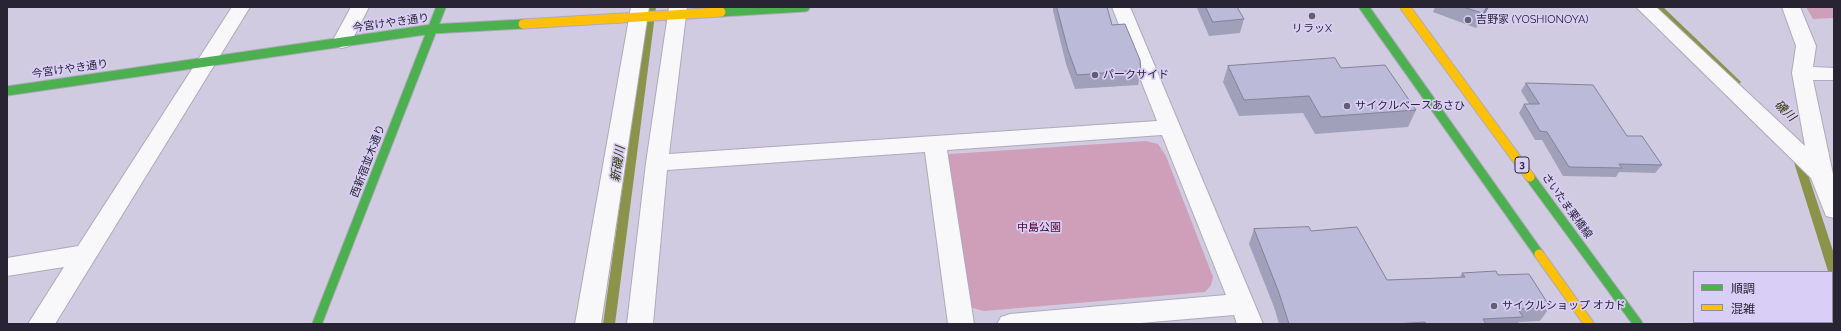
<!DOCTYPE html>
<meta charset="utf-8">
<style>
body{margin:0}
#map{position:relative;width:1841px;height:331px;overflow:hidden;background:#d0cbe0;font-family:Raleway,"Noto Sans JP",sans-serif}
canvas{display:block}
.frame{position:absolute;inset:0;border:8px solid #282433;pointer-events:none}
.legend{position:absolute;left:1693px;top:271px;width:140px;height:52px;box-sizing:border-box;background:#d9cff6;border:1px solid #928ba8;margin:0;padding:5px 7px;list-style:none;font-size:12px;color:#282433}
.legend li{display:flex;align-items:center;gap:8px;height:20px}
.legend b{width:20px;border:1px solid #928ba8}
</style>
<div id="map">
<canvas width="1841" height="331"></canvas>
<div class="frame"></div>
<ul class="legend">
<li><b style="height:5px;background:#4caf50"></b>順調</li>
<li><b style="height:5px;background:#ffc107"></b>混雑</li>
</ul>
</div>
<script>
const ctx = document.querySelector('canvas').getContext('2d');
ctx.lineJoin = 'round';
function fill(path, color) { ctx.fillStyle = color; ctx.fill(path, 'evenodd'); }
function strokePath(path, color, width, dash) { ctx.strokeStyle = color; ctx.lineWidth = width; ctx.lineCap = dash ? 'butt' : 'round'; ctx.setLineDash(dash || []); ctx.stroke(path); }
function write(font, color, halo, rows, align = 'center') {
  ctx.font = font + ' Raleway,"Noto Sans JP",sans-serif'; ctx.lineWidth = 3.5; ctx.setLineDash([]); ctx.textBaseline = 'middle'; ctx.strokeStyle = halo; ctx.fillStyle = color; for (const [text, x, y, turn = 0] of rows) {
    ctx.save(); ctx.translate(x, y); ctx.rotate((+turn || 0) * Math.PI / 180); ctx.textAlign = isNaN(turn) ? turn : align; if (halo) ctx.strokeText(text, 0, 0); ctx.fillText(text, 0, 0); ctx.restore();
  }
}
fill(new Path2D(`
 M1806 7H1834V18L1813 19Z
 M1146 141 1158 144 1166 156 1213 277 1211 285 1205 292 984 311 973 308 965 301 944 157 950 154Z`), '#cf9eb8');
fill(new Path2D(`
 M648 7H656L615 324H603Z
 M1654 7H1663L1739 80 1741 82 1739 84H1733Z
 M1797 153 1802 156 1834 254V275H1832V272L1828 271 1792 156Z`), '#8a9349');
const street = new Path2D(`
 M232 7H250L55 324H28L64 267 7 276V258L78 246Z
 M351 7H369L349 46 342 48 335 46 332 42Z
 M631 7H649L601 324H575Z
 M669 7H687L669 154 1157 121 1112 7H1130L1263 324H1237L1234 315 1129 324H997L1001 317 1010 314 1226 295 1162 135 947 150 974 324H948L925 152 667 170 653 324H627L646 163Z
 M1636 7H1656L1805 146 1792 73 1796 46 1782 7H1800L1816 46 1813 67 1834 68V80H1813L1834 179V218L1826 216 1811 178Z`);
const fast = new Path2D(`
 M1364 7 1539 254
 M721 12 805 7
 M7 91 432 29 523 24
 M1530 177 1638 324
 M317 324 441 7`);
const slow = new Path2D(`
 M1405 7 1530 177
 M523 24 721 12
 M1539 254 1589 324`);
strokePath(street, '#aeaaba', 2);
strokePath(fast, '#aeaaba', 11);
strokePath(slow, '#aeaaba', 11);
fill(street, '#f8f7fa');
strokePath(fast, '#4caf50', 9);
strokePath(slow, '#ffc107', 9);
fill(new Path2D(`
 M1053 7H1107L1112 25 1141 70 1138 85 1075 89 1066 64 1053 11Z
 M1197 7H1237L1244 19 1240 33 1209 36 1197 8Z
 M1435 7H1489L1476 28 1433 12Z
 M1228 66 1341 68 1416 110 1408 127 1315 134 1303 113 1239 116 1223 82Z
 M1526 83 1627 136 1662 165 1655 173 1619 172 1616 177 1563 176 1542 140H1535L1519 113 1524 104H1529L1521 91Z
 M1254 229 1311 231 1387 280 1460 277 1462 273 1498 275 1550 307 1540 321 1519 322 1518 324H1279L1274 307 1249 244Z`), '#a1a0ba');
fill(new Path2D(`
 M1487 7H1489L1476 28 1483 13Z`), '#838297');
const building = new Path2D(`
 M1057 7H1107L1112 25 1125 24 1140 60 1141 70 1077 75 1068 50Z
 M1206 7H1237L1244 19 1213 22Z
 M1464 7H1487L1483 13Z
 M1335 58 1341 68 1385 65 1416 110 1321 117 1309 96 1244 100 1228 66Z
 M1526 83 1593 85 1627 136H1642L1662 165 1619 164 1622 168 1569 167 1547 132 1540 131 1524 104H1539Z
 M1309 227 1311 231 1357 227 1387 280 1465 277 1462 273 1496 271 1498 275 1529 274 1550 307 1518 309 1523 317 1483 319 1486 324H1426L1425 322 1396 324H1289L1279 293 1254 229Z`);
fill(building, '#bbbad8');
strokePath(building, '#838297', 1);
for (const [x, y, r, color] of [
 [1312,16,4,"#635e70"],
 [1468,20,4,"#635e70"],
 [1095,75,4,"#635e70"],
 [1347,106,4,"#635e70"],
 [1494,306,4,"#635e70"]
]) { const dot = new Path2D(); dot.arc(x, y, r, 0, 2 * Math.PI); ctx.fillStyle = color; ctx.fill(dot); strokePath(dot, '#d9cff6', 1.5); }
for (const [x, y, w] of [
 [1522,165,14]
]) { const box = new Path2D(); box.roundRect(x - w / 2, y - 8, w, 16, 3); ctx.fillStyle = '#d9cff6'; ctx.fill(box); strokePath(box, '#282433', 1); }
write('bold 10px', '#282433', null, [
 ["3",1522,165]
]);
write('11px', '#282433', '#d9cff6', [
 ["吉野家 (YOSHIONOYA)",1476,20],
 ["リラッX",1312,29,"center"],
 ["パークサイド",1103,75],
 ["サイクルベースあさひ",1355,106],
 ["サイクルショップ オカド",1502,306]
], 'left');
write('11px', '#282433', '#d9cff6', [
 ["今宮けやき通り",391,23,-8],
 ["今宮けやき通り",70,69,-8],
 ["西新宿並木通り",368,161,-69],
 ["さいたま栗橋線",1567,206,54]
]);
write('11px', '#53062c', '#d9cff6', [
 ["中島公園",1039,228]
]);
write('italic 12px', '#2f3600', '#d9cff6', [
 ["磯川",1785,111,44],
 ["新磯川",618,164,-82]
]);
</script>
